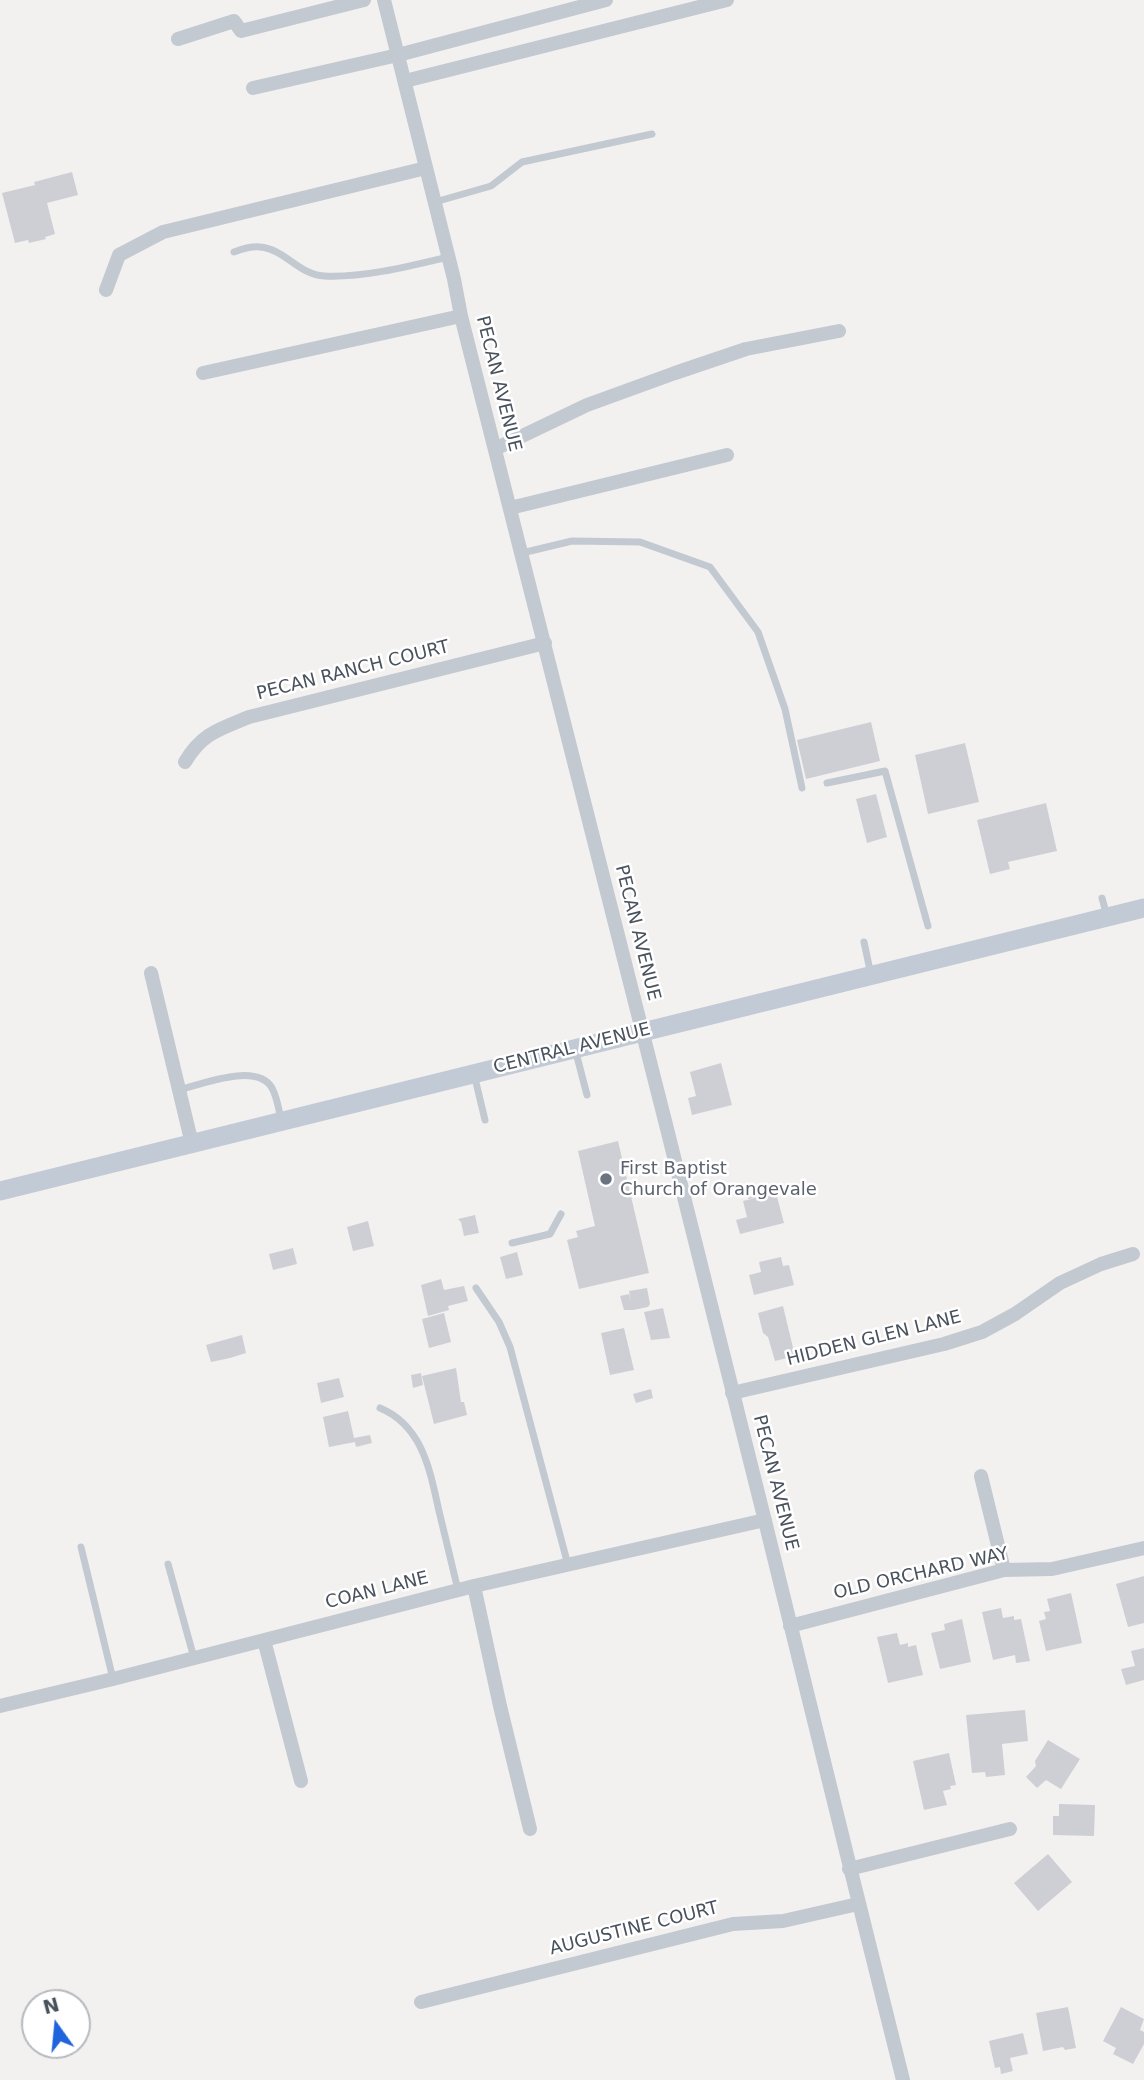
<!DOCTYPE html>
<style>
body{margin:0}
#map{position:relative;width:1144px;height:2080px;overflow:hidden;background:#f3f1f0;font-family:"DejaVu Sans",sans-serif}
canvas{display:block}
.north{position:absolute;left:21px;top:1989px;width:70px;height:70px;box-sizing:border-box;background:#fff;border:2px solid #b6babe;border-radius:50%;rotate:345deg;font-size:19px;font-weight:700;line-height:28px;text-align:center;color:#49525d}
.north::after{content:'';display:block;margin:auto;width:24px;height:32px;background:#2064dd;clip-path:polygon(50% 0,100% 100%,50% 72%,0 100%)}
</style>
<div id="map">
<canvas width="1144" height="2080"></canvas>
<div class="north">N</div>
</div>
<script>
const ctx = document.querySelector('canvas').getContext('2d');
ctx.lineJoin = 'round';
function fill(path, color) { ctx.fillStyle = color; ctx.fill(path, 'evenodd'); }
function strokePath(path, color, width, dash) { ctx.strokeStyle = color; ctx.lineWidth = width; ctx.lineCap = dash ? 'butt' : 'round'; ctx.setLineDash(dash || []); ctx.stroke(path); }
function write(font, color, halo, rows, align = 'center') {
  ctx.font = font + ' "DejaVu Sans",sans-serif'; ctx.lineWidth = 5; ctx.setLineDash([]); ctx.textBaseline = 'middle'; ctx.strokeStyle = halo; ctx.fillStyle = color; for (const [text, x, y, turn = 0] of rows) {
    ctx.save(); ctx.translate(x, y); ctx.rotate((+turn || 0) * Math.PI / 180); ctx.textAlign = isNaN(turn) ? turn : align; if (halo) ctx.strokeText(text, 0, 0); ctx.fillText(text, 0, 0); ctx.restore();
  }
}
fill(new Path2D(`
 M72 172 78 195 47 203 55 234 45 237 46 239 29 243 28 240 15 243 2 193 35 185 34 182Z
 M871 722 880 761 806 779 797 740Z
 M965 743 979 802 928 814 915 755Z
 M876 794 887 837 867 843 856 799Z
 M1046 803 1057 851 1008 862 1010 869 990 874 977 820Z
 M721 1063 732 1105 692 1115 688 1098 696 1096 690 1072Z
 M618 1141 649 1273 579 1289 567 1240 578 1237 576 1231 595 1226 578 1151Z
 M765 1186 767 1195 776 1193 784 1223 740 1234 736 1220 747 1217 743 1201 755 1198 748 1199 746 1190Z
 M475 1215 479 1233 464 1236 461 1222 458 1219Z
 M368 1221 374 1246 353 1251 347 1227Z
 M293 1248 297 1264 273 1270 269 1254Z
 M517 1252 523 1275 506 1279 500 1257Z
 M781 1257 783 1266 789 1265 794 1285 754 1295 749 1275 761 1272 759 1262Z
 M441 1279 444 1290 464 1286 468 1301 448 1306 449 1310 428 1316 421 1285Z
 M647 1288 650 1304 648 1307 633 1310H624L620 1296 629 1294 631 1302 629 1291Z
 M783 1306 795 1356 775 1361 768 1337 763 1333 758 1313Z
 M663 1308 670 1338 651 1340 644 1312Z
 M444 1313 451 1342 429 1348 422 1319Z
 M624 1328 634 1370 610 1375 601 1333Z
 M242 1335 246 1353 230 1358 211 1362 206 1345Z
 M456 1368 461 1402H464L467 1415 434 1424 422 1376Z
 M421 1373 423 1385 413 1388 411 1375Z
 M339 1378 344 1397 321 1403 317 1383Z
 M651 1389 653 1398 636 1403 633 1394Z
 M348 1411 354 1438 370 1435 372 1443 356 1447 355 1442 329 1447 323 1417Z
 M1144 1576V1623L1128 1627 1116 1584Z
 M1071 1593 1082 1643 1046 1651 1039 1621 1046 1619 1044 1612 1050 1611 1047 1599Z
 M1001 1608 1003 1618 1014 1616V1620L1021 1619 1030 1661 1016 1663 1015 1655 993 1660 982 1612Z
 M962 1619 971 1662 940 1669 931 1633 945 1630 944 1624Z
 M897 1633 900 1645 908 1643V1647L916 1645 923 1675 888 1683 877 1637Z
 M1144 1648V1680L1126 1685 1121 1669 1135 1666 1131 1651Z
 M1025 1710 1028 1741 1002 1744 1005 1775 986 1777 985 1772 972 1773 966 1715Z
 M1048 1740 1080 1759 1061 1789 1046 1780 1037 1788 1026 1777 1036 1766 1035 1761Z
 M949 1753 956 1785 950 1786 951 1789 943 1791 947 1805 924 1810 913 1761Z
 M1059 1804 1095 1805 1094 1836 1053 1835V1816H1059Z
 M1048 1854 1072 1882 1038 1911 1014 1883Z
 M1068 2007 1076 2048 1065 2050 1063 2047 1043 2051 1036 2013Z
 M1121 2007 1144 2019 1140 2030 1144 2032V2044L1133 2064 1113 2054 1116 2048 1103 2041Z
 M1023 2033 1028 2054 1010 2058 1013 2071 1001 2074 1000 2067 995 2068 989 2041Z`), '#cdcfd5');
strokePath(new Path2D(`
 M435 202 491 186 522 162 652 134
 M234 252C242 249 252 246 260 247 285 249 299 275 324 276 363 278 410 266 448 257
 M522 553 572 541 640 542 710 567 758 632 785 709 802 788
 M827 783 885 771 928 926
 M1102 898 1107 916
 M864 942 871 975
 M575 1049 587 1095
 M474 1074 485 1120
 M179 1090C202 1084 257 1062 272 1088 277 1097 279 1110 281 1120
 M512 1243 550 1234 561 1214
 M476 1288 499 1322 510 1347 568 1565
 M380 1408C423 1426 430 1471 439 1511 445 1537 452 1564 458 1590
 M81 1547 113 1679
 M168 1564 194 1658`), '#c2c9d1', 7);
strokePath(new Path2D(`
 M384 0 454 279 461 316C564 718 665 1119 765 1521 811 1707 856 1894 903 2080
 M178 39 234 21 241 31 364 0
 M405 81 727 0
 M253 88 398 55 606 0
 M106 290 119 255 163 232 426 168
 M203 373 461 316
 M495 449 587 405 675 373 746 349 839 331
 M510 508 727 455
 M185 762C202 733 220 729 249 717L545 643
 M151 973 192 1144
 M732 1393 944 1344 982 1332 1015 1314 1060 1283 1101 1264 1133 1254
 M981 1476 1004 1570
 M474 1586 500 1706 530 1829
 M790 1626 1004 1570 1052 1569 1144 1548
 M264 1640 301 1781
 M0 1706 113 1679 474 1586 765 1520
 M849 1869 1010 1829
 M421 2002 733 1924 783 1921 858 1904`), '#c2c9d1', 14);
strokePath(new Path2D(`
 M0 1191 1144 908`), '#c2cad6', 19);
for (const [x, y, r, color] of [
 [606,1179,7,"#6b7280"]
]) { const dot = new Path2D(); dot.arc(x, y, r, 0, 2 * Math.PI); ctx.fillStyle = color; ctx.fill(dot); strokePath(dot, '#fff', 2.5); }
write('18px', '#49525d', '#fff', [
 ["PECAN AVENUE",498,384,76],
 ["PECAN RANCH COURT",353,671,-14],
 ["PECAN AVENUE",637,933,76],
 ["CENTRAL AVENUE",572,1049,-14],
 ["HIDDEN GLEN LANE",874,1339,-14],
 ["PECAN AVENUE",775,1483,76],
 ["OLD ORCHARD WAY",921,1574,-13],
 ["COAN LANE",377,1591,-14],
 ["AUGUSTINE COURT",634,1929,-14]
]);
write('18px', '#5b616d', '#fff', [
 ["First Baptist",620,1169],
 ["Church of Orangevale",620,1190]
], 'left');
</script>
